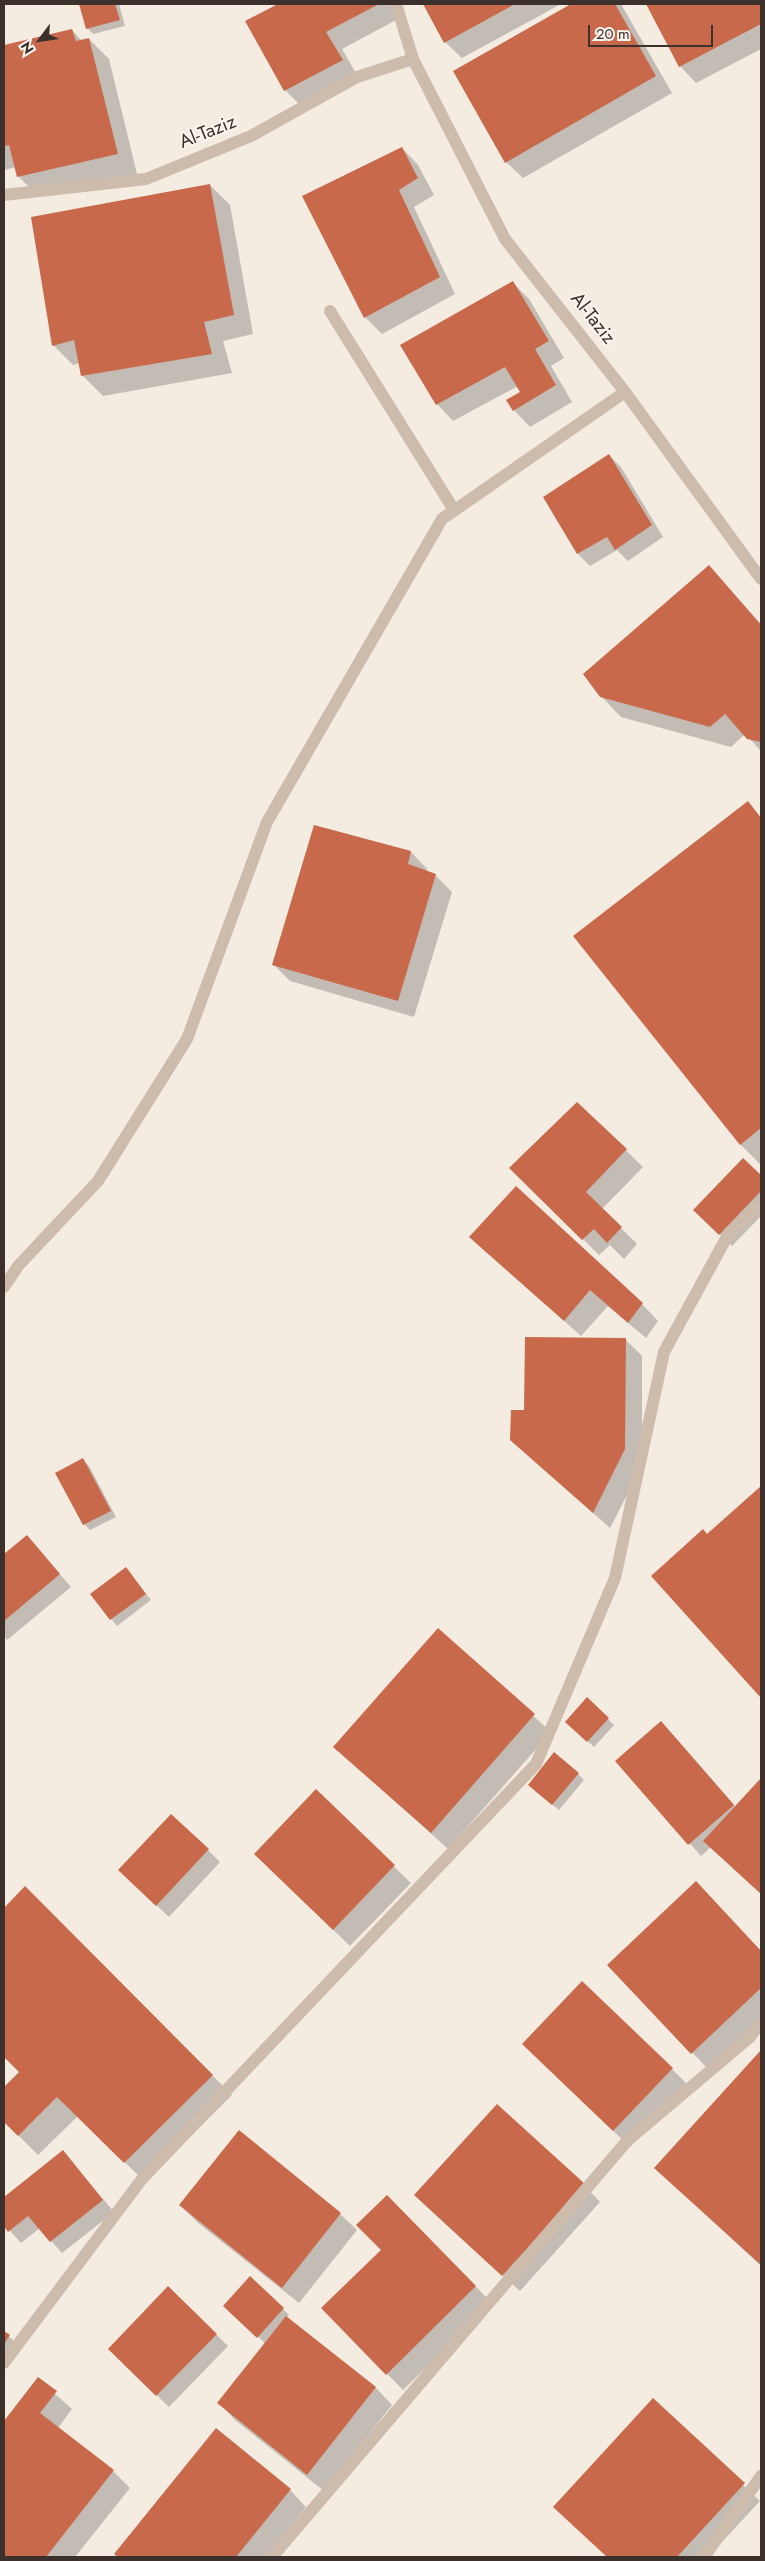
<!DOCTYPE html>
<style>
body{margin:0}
#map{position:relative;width:765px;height:2561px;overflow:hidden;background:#f4ebe1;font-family:Jost,sans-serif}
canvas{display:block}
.frame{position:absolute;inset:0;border:5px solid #3b302b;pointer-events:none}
.north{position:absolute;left:15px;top:15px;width:50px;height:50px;-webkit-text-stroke:4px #fbf5ee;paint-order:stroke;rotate:239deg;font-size:14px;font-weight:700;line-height:20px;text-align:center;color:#3b302b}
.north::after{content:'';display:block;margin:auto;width:18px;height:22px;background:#3b302b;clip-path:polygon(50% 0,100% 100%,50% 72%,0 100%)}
.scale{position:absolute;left:588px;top:25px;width:125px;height:22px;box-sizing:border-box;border:2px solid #3b302b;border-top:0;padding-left:6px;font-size:15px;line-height:18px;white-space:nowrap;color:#3b302b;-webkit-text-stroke:4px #fbf5ee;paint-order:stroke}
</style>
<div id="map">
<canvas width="765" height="2561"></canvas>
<div class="frame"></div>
<div class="north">N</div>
<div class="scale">20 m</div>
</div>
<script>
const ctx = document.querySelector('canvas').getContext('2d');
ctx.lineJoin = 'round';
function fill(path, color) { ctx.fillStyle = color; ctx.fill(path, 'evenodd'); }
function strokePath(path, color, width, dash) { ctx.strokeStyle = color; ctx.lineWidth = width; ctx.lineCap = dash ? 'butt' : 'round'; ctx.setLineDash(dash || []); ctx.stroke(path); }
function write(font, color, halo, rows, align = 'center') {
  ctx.font = font + ' Jost,sans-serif'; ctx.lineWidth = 4; ctx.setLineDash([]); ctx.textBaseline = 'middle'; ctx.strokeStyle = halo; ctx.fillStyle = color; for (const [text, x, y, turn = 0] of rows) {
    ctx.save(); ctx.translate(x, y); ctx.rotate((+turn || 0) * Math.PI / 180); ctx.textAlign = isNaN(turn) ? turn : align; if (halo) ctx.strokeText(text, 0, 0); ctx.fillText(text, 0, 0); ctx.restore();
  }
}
fill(new Path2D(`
 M80 4H119L125 26 93 34 87 28Z
 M281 4H389L398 19 342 49 358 77 302 107 285 90 247 22Z
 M424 4H561L462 58 445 42Z
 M573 4H621L672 93 523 178 506 162 454 72Z
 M647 4H761V49L696 83 680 66Z
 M72 30 82 41 89 39 109 59 137 174 38 196 18 176 16 167 4 170V46Z
 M402 148 418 165 434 195 414 207 455 294 382 334 365 317Z
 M210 185 230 205 253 334 223 341 232 373 103 396 83 376 80 363 73 365 53 345Z
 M512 282 529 299 564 358 551 366 572 402 530 427 514 410 522 392 518 386 453 421 437 404Z
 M609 455 621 467 663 537 628 561 617 550 590 566 578 554 544 497Z
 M709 566 761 624V751L745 734 731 747 621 717 601 696Z
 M747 803 761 817 760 1164 740 1144Z
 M314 826 411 852 427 869V872L435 875 452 892 414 1017 290 981 273 964Z
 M577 1103 643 1167 602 1209 637 1244 624 1259 610 1245 599 1255 511 1168Z
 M743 1159 761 1176V1216L732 1246 695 1210Z
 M470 1237 642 1304 658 1321 646 1338 608 1306 581 1336Z
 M625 1339 642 1356V1466L610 1528 529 1456 525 1411Z
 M83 1460 89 1466 116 1517 90 1530 84 1524Z
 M761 1487V1696L652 1576 708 1536Z
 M27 1536 71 1587 7 1640 4 1636V1556Z
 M126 1568 151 1600 117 1626 92 1594Z
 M438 1630 551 1732 448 1849 335 1747Z
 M587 1699 614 1725 594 1747 573 1728Z
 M673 1735 736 1807 761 1779V1894L711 1847 701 1856 617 1761Z
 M578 1774 584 1780 559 1810 535 1791Z
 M316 1791 411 1883 350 1946 272 1871Z
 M208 1850 220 1862 169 1917 132 1882Z
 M25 1888 232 2095 145 2182 78 2116 38 2155 4 2121V2089L21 2072 4 2055V1910Z
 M712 1899 761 1951V2020L709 2070 609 1965Z
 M761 2052V2266L656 2168Z
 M540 2061 672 2069 688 2085 630 2147Z
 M239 2132 340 2214 357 2230 299 2303 197 2222 180 2205Z
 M63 2151 114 2212 62 2253 40 2228 21 2243 4 2224V2198Z
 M584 2185 600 2202 520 2291 433 2212Z
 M387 2197 492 2303 403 2390 323 2308 383 2250Z
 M168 2288 228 2346 169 2407 109 2349Z
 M283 2309 289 2315 286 2317 376 2388 392 2405 324 2491 235 2420 219 2403 266 2344 231 2312Z
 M4 2332 15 2342 4 2358Z
 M38 2379 72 2409 58 2428 113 2471 130 2488 75 2557H4V2423Z
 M653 2400 760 2501 708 2557H608L571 2523Z
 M290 2490 306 2507 266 2557H119L116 2554Z`), '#0003');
fill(new Path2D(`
 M79 4H115L120 20 86 29Z
 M278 4H379L326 32 343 60 284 91 245 21Z
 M423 4H515L444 43Z
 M571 4H615L656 76 505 163 453 71Z
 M646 4H761V24L679 67Z
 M72 29 76 41 89 38 118 154 17 177 9 145 4 146V45Z
 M402 147 418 178 399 190 440 277 364 318 302 196Z
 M210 184 234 315 204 322 212 354 81 376 74 340 52 346 31 217Z
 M513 281 549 341 535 349 556 385 513 411 506 400 520 392 505 367 436 405 400 345Z
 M609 454 652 525 615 550 607 537 577 554 543 497Z
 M709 565 761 625V742L747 739 725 714 710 727 600 697 583 674Z
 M748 801 761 818V1128L740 1145 573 936Z
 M314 825 411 851 408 864 436 874 398 1001 272 965Z
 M577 1102 627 1149 586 1192 622 1227 607 1243 594 1229 582 1240 509 1168Z
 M743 1158 761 1175V1191L719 1235 693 1210Z
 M516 1186 643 1303 628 1323 590 1290 564 1321 469 1237Z
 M525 1337 626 1338 625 1449 593 1513 510 1440 511 1410H524Z
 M83 1458 111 1511 83 1525 55 1473Z
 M761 1486V1698L651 1576 703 1529 707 1534Z
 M27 1535 60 1574 4 1621V1554Z
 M126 1567 146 1594 110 1620 90 1594Z
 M438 1628 535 1714 431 1833 333 1747Z
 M587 1697 609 1718 587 1742 565 1722Z
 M661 1721 734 1805 688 1845 615 1761Z
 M554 1752 579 1773 552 1805 528 1785Z
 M761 1778V1894L703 1841Z
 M316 1789 395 1865 333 1930 254 1854Z
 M171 1814 209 1849 156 1906 118 1870Z
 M696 1881 761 1951V1988L691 2054 607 1965Z
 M25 1886 213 2075 124 2163 57 2097 18 2136 4 2122V2087L19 2072 4 2057V1908Z
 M582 1981 673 2068 613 2131 522 2044Z
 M761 2050V2265L654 2168Z
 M497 2104 585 2184 502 2276 414 2195Z
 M239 2130 341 2213 282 2288 179 2205Z
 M63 2150 103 2200 50 2242 28 2216 8 2232 4 2226V2197Z
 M387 2195 476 2286 386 2375 321 2308 381 2250 356 2225Z
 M250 2276 284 2308 257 2338 223 2306Z
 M168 2286 217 2334 156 2396 108 2349Z
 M286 2316 376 2387 307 2475 217 2403Z
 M4 2331 10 2335 4 2344Z
 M38 2377 57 2391 40 2413 114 2470 46 2557H4V2421Z
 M653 2398 745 2483 677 2557H607L553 2507Z
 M216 2428 291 2489 236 2557H118L114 2554Z`), '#c8694b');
strokePath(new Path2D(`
 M330 311 454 510`), '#cdbbac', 12);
strokePath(new Path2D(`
 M4 195 146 179 251 136 357 77 413 59
 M4 1287 18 1266 98 1181 187 1039 267 822 442 519 625 392 505 239 413 59 396 4
 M4 2363 142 2179 536 1764 615 1578 664 1352 729 1233 761 1204
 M272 2557 627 2141 749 2038 761 2023
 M704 2557 761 2476`), '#cdbbac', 12);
strokePath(new Path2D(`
 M625 392 761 579`), '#cdbbac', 12);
write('19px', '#3b302b', '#fbf5ee', [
 ["Al-Taziz",208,133,-22],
 ["Al-Taziz",592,319,52]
]);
</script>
